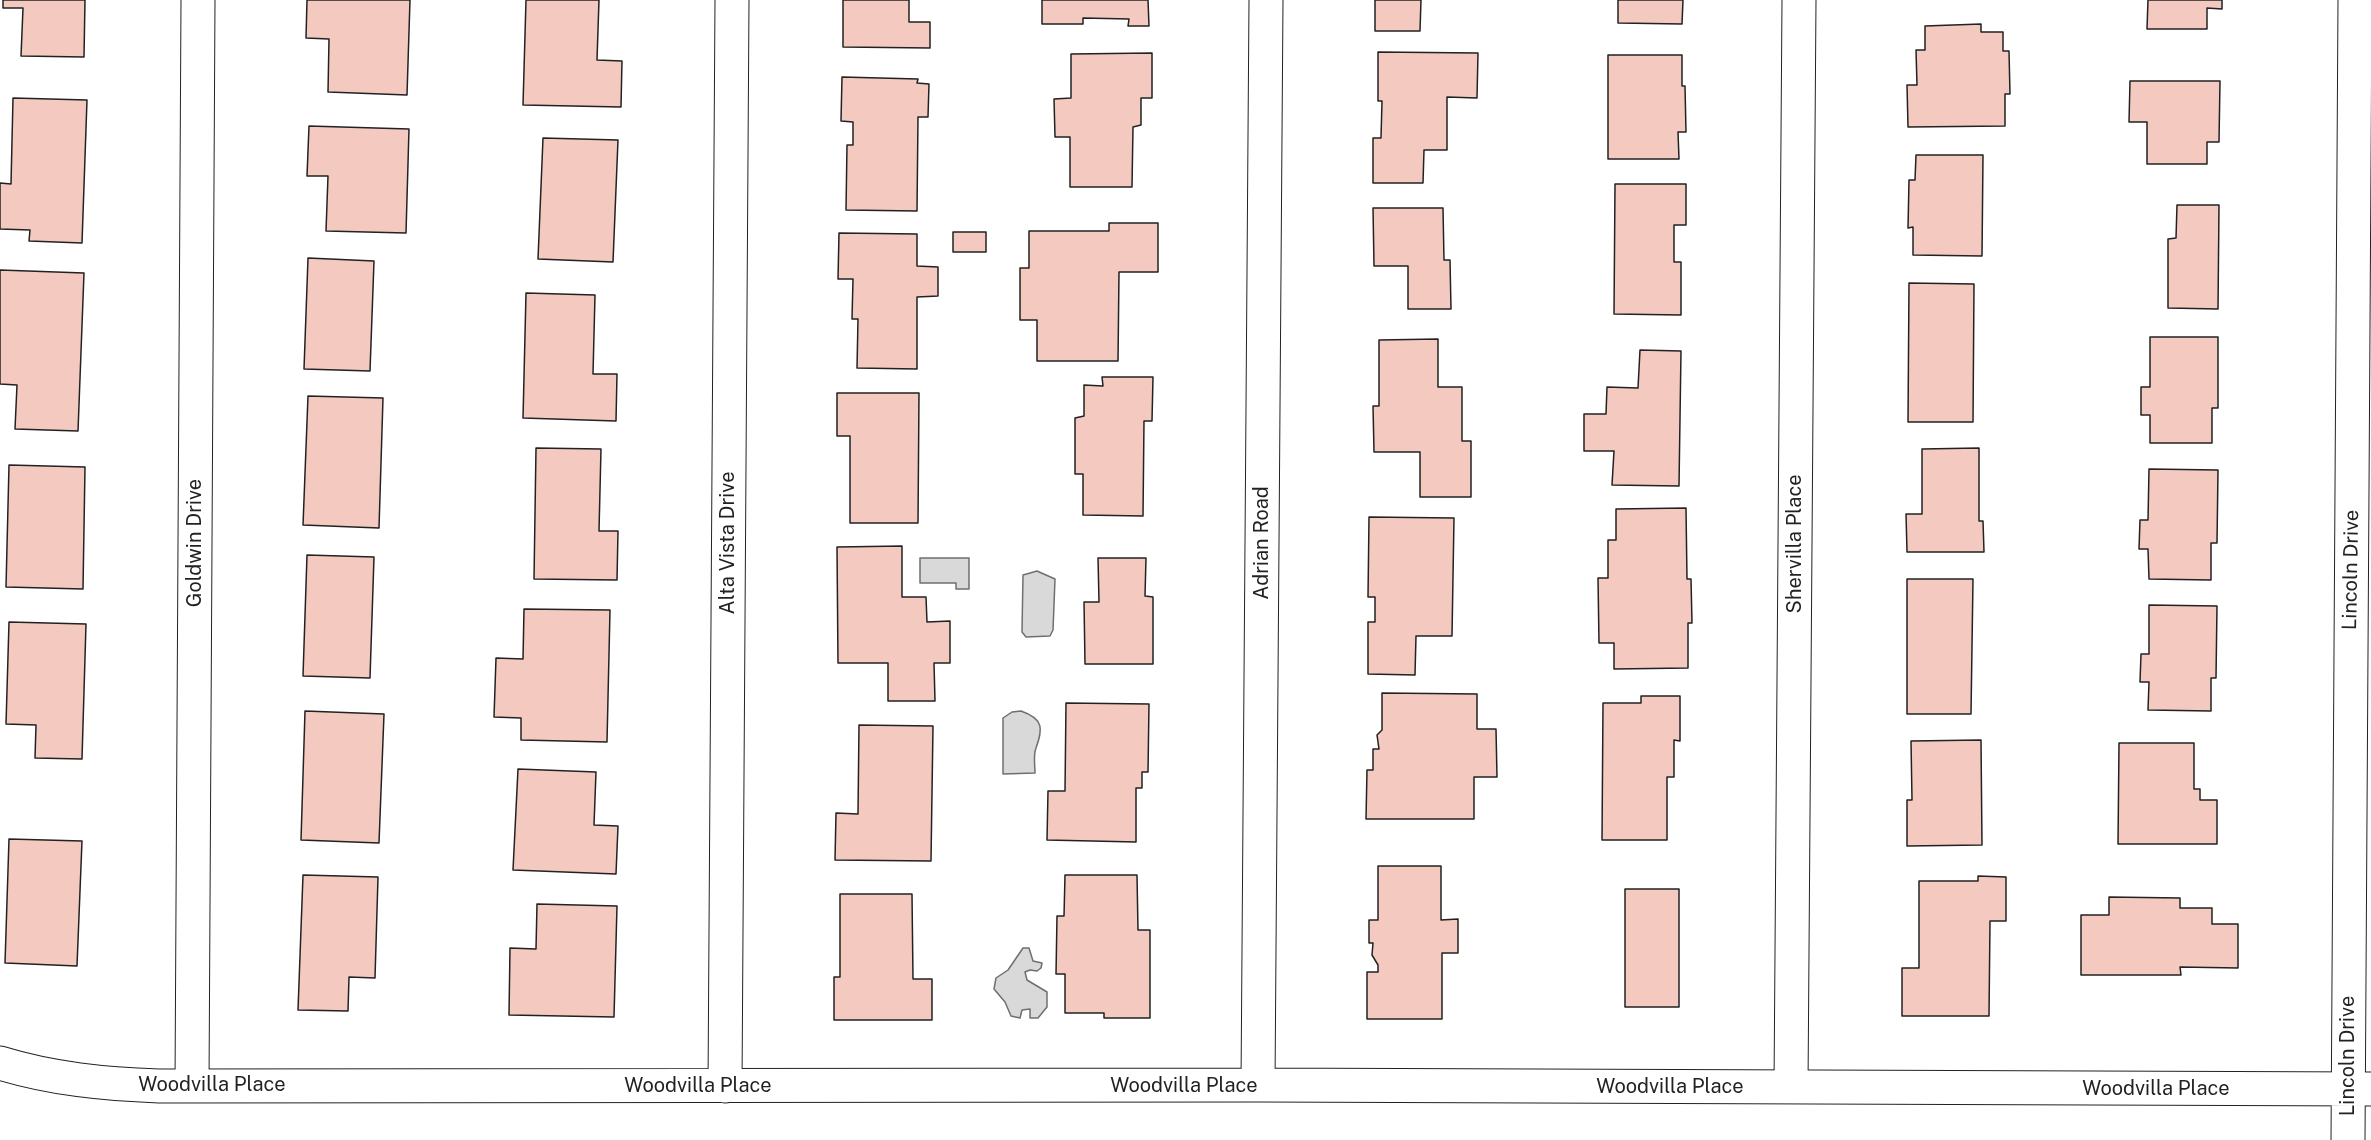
<!DOCTYPE html>
<style>
body{margin:0}
canvas{display:block;background:#fff}
</style>
<canvas width="2371" height="1140"></canvas>
<script>
const ctx = document.querySelector('canvas').getContext('2d');
ctx.lineJoin = 'round';
function fill(path, color) { ctx.fillStyle = color; ctx.fill(path, 'evenodd'); }
function strokePath(path, color, width, dash) { ctx.strokeStyle = color; ctx.lineWidth = width; ctx.lineCap = dash ? 'butt' : 'round'; ctx.setLineDash(dash || []); ctx.stroke(path); }
function write(font, color, halo, rows, align = 'center') {
  ctx.font = font + ' "Public Sans",sans-serif'; ctx.lineWidth = 4.5; ctx.setLineDash([]); ctx.textBaseline = 'middle'; ctx.strokeStyle = halo; ctx.fillStyle = color; for (const [text, x, y, turn = 0] of rows) {
    ctx.save(); ctx.translate(x, y); ctx.rotate((+turn || 0) * Math.PI / 180); ctx.textAlign = isNaN(turn) ? turn : align; if (halo) ctx.strokeText(text, 0, 0); ctx.fillText(text, 0, 0); ctx.restore();
  }
}
const water = new Path2D(`
 M920 558H969V589H956V583H920Z
 M1037 571 1055 579 1053 630 1050 636 1026 637 1022 632 1023 575Z
 M1021 711C1044 719 1043 729 1036 748 1033 755 1035 766 1035 773L1003 774V718L1012 712Z
 M1023 948H1029L1033 961 1042 963 1041 968 1037 971 1030 970 1025 972 1027 980 1047 992V1007L1038 1018H1030V1009L1022 1010 1020 1018 1011 1016 1005 1002 994 989 996 978 1008 970Z`);
fill(water, '#d9d9d9');
strokePath(water, '#6f6f6f', 1.5);
const building = new Path2D(`
 M3 0H85L84 57 21 56 23 8H3Z
 M307 0H410L407 95 328 92 329 39 306 38Z
 M526 0H599L597 60 622 61 621 107 523 105Z
 M843 0H909V22H930V48L843 47Z
 M1042 0H1148L1149 26H1128L1129 19 1083 18V24H1042Z
 M1375 0H1421L1420 31H1375Z
 M1618 0H1683L1682 24 1618 23Z
 M2148 0H2222V9L2207 8V29H2147Z
 M1981 24V32H2003V51H2009L2010 94H2005V126L1908 127 1907 85H1917L1916 50H1925V26Z
 M1378 52 1478 53 1477 98 1447 97V150H1424L1423 183H1373V138H1381L1382 101H1378Z
 M1152 53V98H1141V125L1133 127 1132 187H1070V137H1055L1054 99 1071 98V54Z
 M1608 55H1682V86H1685L1686 132H1678L1679 159H1608Z
 M842 77 918 79 917 83 929 84 928 117H918L917 211 846 210 847 145H853V122L841 121Z
 M2130 81H2220L2219 142H2207V164H2147V122H2129Z
 M13 98 87 100 82 243 29 241 30 230 0 229V183L11 184Z
 M309 126 409 129 406 233 326 231 328 176H307Z
 M543 138 618 140 613 262 538 259Z
 M1916 155H1983L1982 256 1913 255V227L1908 228 1909 180H1915Z
 M1615 184H1686V225H1674V262H1681V315L1614 314Z
 M2177 205H2219L2218 309 2168 308V239L2176 238Z
 M1373 208H1443L1444 260H1450L1451 309H1408V266H1374Z
 M1109 223H1158V272H1119L1118 361H1037V320H1020V268H1029V231H1109Z
 M953 232H986V252H953Z
 M839 233 917 234V266L938 267V296L917 297V369L857 368 858 319H852L853 279H838Z
 M308 258 374 261 370 371 304 369Z
 M0 270 84 273 78 431 15 429 17 385 0 384Z
 M1909 283 1974 284 1973 422H1908Z
 M526 293 595 295 593 374H617L616 421 523 418Z
 M2150 337H2218V408H2212V443H2150V415H2141V387H2150Z
 M1438 339V387H1462V441H1471V497H1420V452H1374L1373 406H1379V340Z
 M1640 350 1681 351 1679 486 1612 485 1614 451H1584V414H1606L1607 387 1638 388Z
 M1102 377H1153L1152 421H1144L1143 516 1083 515V474H1075V418L1084 416V385L1103 386Z
 M837 393H919L918 523H850V436H837Z
 M308 396 383 398 379 528 303 525Z
 M536 448 601 449 599 531H618L617 580 534 579Z
 M1979 448V521H1983L1984 552H1907L1906 514H1922V449Z
 M9 465 85 467 83 589 6 587Z
 M2149 469 2218 470 2217 543H2211V580L2149 579 2148 549H2139L2140 520H2148Z
 M1686 508 1687 579H1691L1692 623H1688V668L1614 669V643H1599L1598 578H1608V540H1616V509Z
 M1369 517 1454 518 1452 636H1416L1415 675 1368 674V622H1375V597H1368Z
 M902 546V597H926L927 622 950 621V663H934L935 701H888V663H838L837 547Z
 M307 555 374 557 370 678 303 676Z
 M1098 558H1146L1145 596 1153 597V664H1085L1084 602H1099Z
 M1907 579H1973L1971 714H1907Z
 M2149 605 2217 606 2216 678H2211V711L2148 710 2149 682H2140L2141 654H2149Z
 M524 609 610 610 607 742 521 740V718L494 717 496 658 523 659Z
 M9 622 86 624 82 759 35 758 36 725 6 724Z
 M1382 693 1477 694V729H1496L1497 777H1474V819H1366L1367 770H1373V749H1379L1377 735 1382 730Z
 M1641 696H1680V741L1674 740V777H1667V840H1602L1603 703H1641Z
 M1066 703 1149 704 1148 772H1142V788H1136V842L1047 840 1048 791H1065Z
 M305 711 384 714 379 843 301 840Z
 M859 725 933 726 931 861 835 860 836 813 858 814Z
 M1981 740 1982 845 1907 846V800H1912L1911 741Z
 M2119 743H2194V789H2200V800H2217V844H2118Z
 M518 769 596 772 594 825 618 826 616 874 513 870Z
 M9 839 82 841 77 966 5 963Z
 M1378 866H1441V920L1458 919V953H1442V1019H1367V972H1378V965L1372 955 1373 943H1369V920H1378Z
 M303 875 378 877 375 978 349 977 348 1011 298 1010Z
 M1065 875H1137L1138 930H1150V1018H1104V1013H1065V974H1056L1057 916H1064Z
 M1978 876 2006 877V921H1990L1989 1016H1902V968H1919V881H1978Z
 M1625 889H1679V1007H1625Z
 M840 894H912L913 979H932V1020H834V977H840Z
 M2109 897 2180 898V908H2212V924H2238V968L2180 967 2181 975H2081V915H2109Z
 M537 904 617 906 614 1017 509 1015 510 948 536 949Z`);
fill(building, '#f3c9c0');
strokePath(building, '#222', 1.5);
const minor = new Path2D(`
 M0 1063C52 1079 105 1084 159 1086L1258 1085 2371 1089
 M1258 1085 1266 0
 M192 1086 198 0
 M725 1086 732 0
 M1791 1087 1799 0
 M2348 1140 2355 0`);
strokePath(minor, '#222', 35);
strokePath(minor, '#fff', 33);
write('20px', '#222', '#fff', [
 ["Goldwin Drive",195,543,-90],
 ["Alta Vista Drive",728,543,-90],
 ["Adrian Road",1262,543,-90],
 ["Shervilla Place",1795,544,-90],
 ["Lincoln Drive",2351,570,-89],
 ["Lincoln Drive",2348,1056,-90],
 ["Woodvilla Place",212,1085],
 ["Woodvilla Place",698,1086],
 ["Woodvilla Place",1184,1086],
 ["Woodvilla Place",1670,1087],
 ["Woodvilla Place",2156,1089]
]);
</script>
